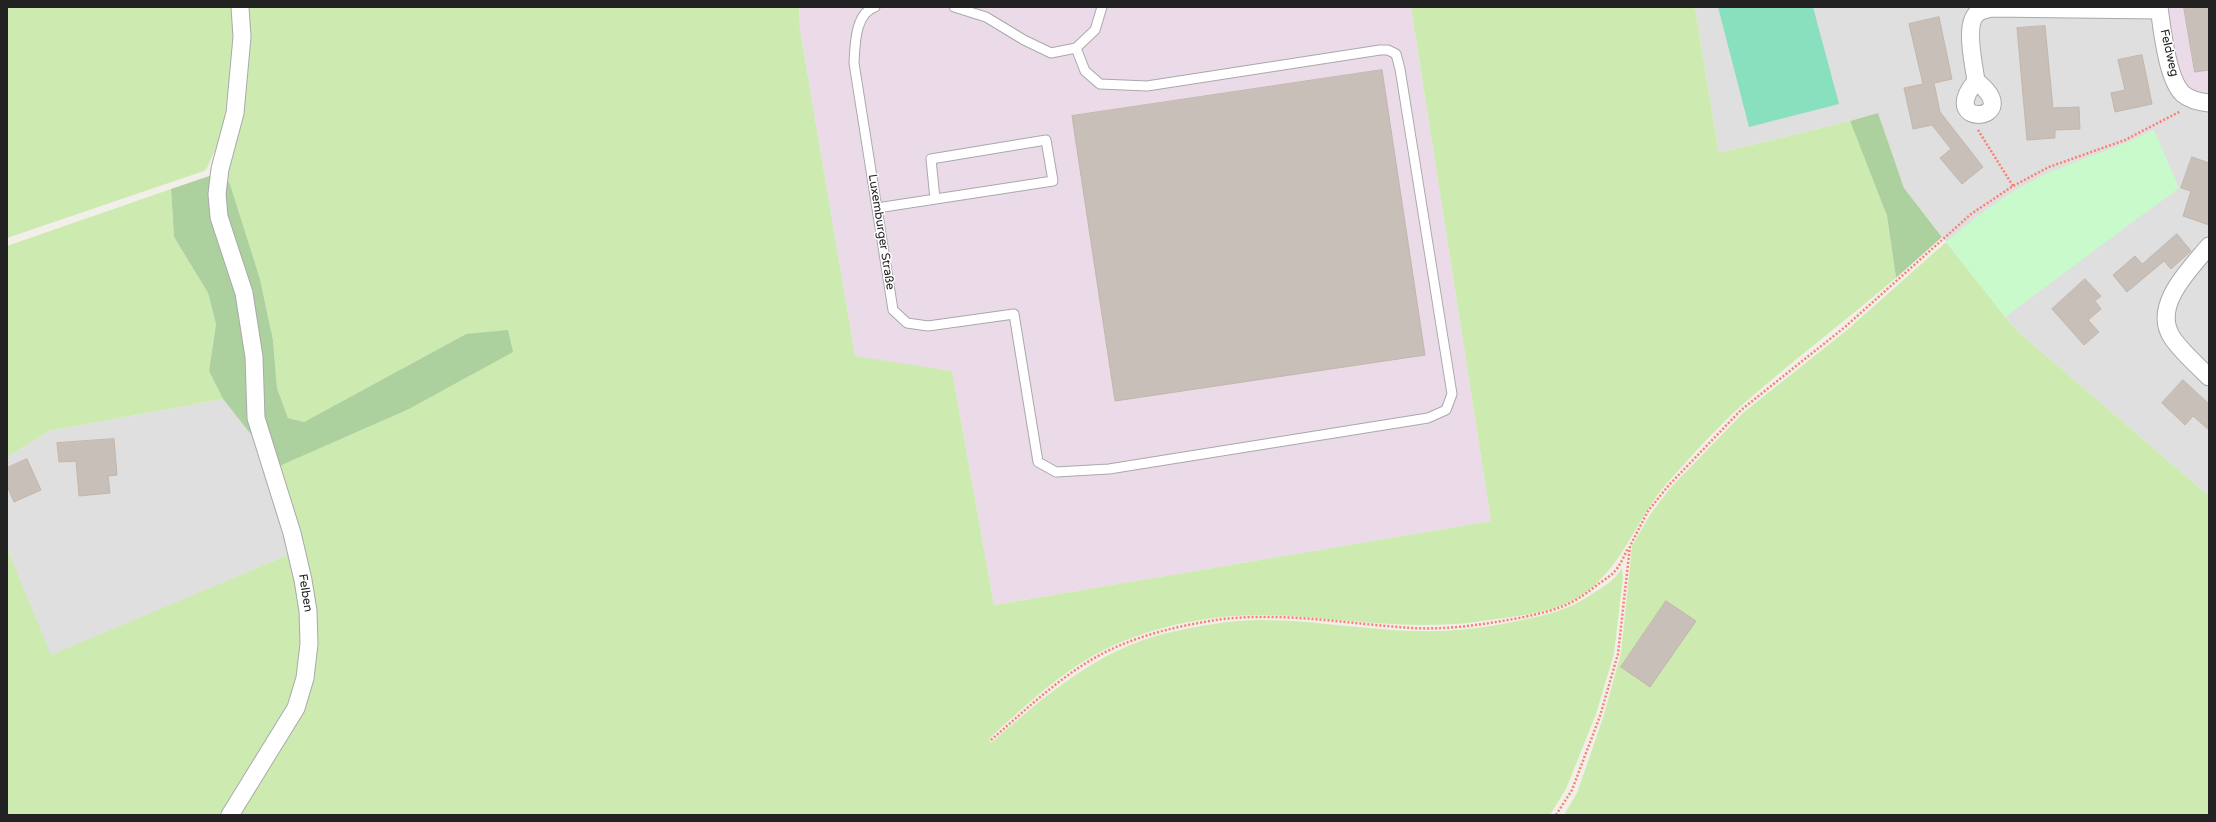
<!DOCTYPE html>
<meta charset="utf-8">
<style>
body{margin:0}
#map{position:relative;width:2216px;height:822px;overflow:hidden;background:#f2efe9;font-family:"Varela Round",sans-serif}
canvas{display:block}
.frame{position:absolute;inset:0;border:8px solid #222;pointer-events:none}
</style>
<div id="map">
<canvas width="2216" height="822"></canvas>
<div class="frame"></div>
</div>
<script>
const ctx = document.querySelector('canvas').getContext('2d');
ctx.lineJoin = 'round';
function fill(path, color) { ctx.fillStyle = color; ctx.fill(path, 'evenodd'); }
function strokePath(path, color, width, dash) { ctx.strokeStyle = color; ctx.lineWidth = width; ctx.lineCap = dash ? 'butt' : 'round'; ctx.setLineDash(dash || []); ctx.stroke(path); }
function write(font, color, halo, rows, align = 'center') {
  ctx.font = font + ' "Varela Round",sans-serif'; ctx.lineWidth = 3; ctx.setLineDash([]); ctx.textBaseline = 'middle'; ctx.strokeStyle = halo; ctx.fillStyle = color; for (const [text, x, y, turn = 0] of rows) {
    ctx.save(); ctx.translate(x, y); ctx.rotate((+turn || 0) * Math.PI / 180); ctx.textAlign = isNaN(turn) ? turn : align; if (halo) ctx.strokeText(text, 0, 0); ctx.fillText(text, 0, 0); ctx.restore();
  }
}
fill(new Path2D(`
 M1695 7H2150L2209 106V496L2015 329 1904 188 1878 114 1719 153Z
 M223 399 253 437 290 554 50 656 7 548V457L49 431Z`), '#e0dfdf');
fill(new Path2D(`
 M799 7H1411L1491 521 994 605 952 371 855 357 800 30Z
 M2150 7H2209V106L2174 100Z`), '#ebdbe8');
fill(new Path2D(`
 M7 7H236L232 112 207 168 204 171 7 238Z
 M244 7H799L800 30 855 356 952 371 994 605 1491 521 1411 7H1695L1719 153 1850 121 1887 216 1896 278C1845 321 1791 362 1741 406 1715 429 1692 456 1669 481 1634 519 1624 571 1575 599 1547 615 1507 617 1475 622 1414 630 1351 620 1290 616 1222 611 1140 625 1081 663 1048 684 1018 712 989 739L991 743C1044 697 1096 650 1167 633 1198 626 1229 620 1262 620 1313 620 1364 630 1416 631 1451 632 1487 628 1522 620 1547 615 1570 609 1592 594 1604 586 1614 581 1622 568L1623 577 1614 654 1596 714 1566 789 1550 815H237L301 709 314 644 275 468 407 410 466 334 304 422 288 418 277 388 273 340 260 279 230 184 221 172Z
 M171 189 174 237 208 293 216 324 209 371 223 399 49 431 7 457V246Z
 M1946 242 2015 329 2209 496V815H1564L1577 793 1603 718 1621 653 1632 546 1651 513 1671 487 1744 412 1847 330Z
 M7 548 51 655 290 554 299 580 304 644 290 707 224 815H7Z`), '#cdebb0');
fill(new Path2D(`
 M1878 113 1904 188 1942 237 1896 278 1887 216 1850 121Z
 M221 172 230 184 260 279 273 340 277 388 288 418 304 422 466 334 508 330 513 352 407 410 266 472 253 437 223 399 209 371 216 324 208 293 174 237 171 189Z`), '#add19e');
fill(new Path2D(`
 M2154 130 2179 188 2005 317 1946 242C1979 214 2013 188 2053 171 2086 157 2121 147 2154 130Z`), '#c8facc');
fill(new Path2D(`
 M1718 7H1813L1839 104 1749 127Z`), '#88e0be');
const building = new Path2D(`
 M2184 7H2209V70L2195 72Z
 M1939 17 1952 79 1934 83 1940 112 1983 167 1962 184 1940 158 1951 149 1932 125 1913 129 1904 88 1923 84 1909 24Z
 M2045 26 2053 108 2079 107 2080 129 2055 130V138L2027 140 2017 28Z
 M2142 55 2152 104 2115 112 2111 93 2125 90 2118 60Z
 M1382 70 1425 355 1115 401 1072 116Z
 M2192 157 2209 163V225L2183 216 2191 191 2181 188Z
 M2177 234 2191 251 2171 269 2164 261 2127 292 2113 275 2135 256 2142 264Z
 M2085 279 2101 296 2095 301 2101 309 2088 320 2099 332 2084 345 2052 309Z
 M2183 380 2209 404V430L2193 416 2185 425 2162 403Z
 M114 439 117 475 108 476 110 493 79 496 76 461 59 462 57 443Z
 M27 459 41 490 14 502 7 486V468Z
 M1666 601 1696 621 1650 687 1621 667Z`);
fill(building, '#c7bfb8');
strokePath(building, '#c4b6ab', 1);
const lane = new Path2D(`
 M875 7C855 13 855 45 854 63L893 310 907 323 928 326 1014 314 1038 462 1056 472 1109 469 1428 418 1446 410 1452 394 1400 69 1396 54 1388 50H1380L1147 86 1100 84 1085 71 1076 48
 M954 7 986 17 1024 40 1051 53 1076 48 1095 30 1102 7
 M877 208 1053 181 1046 140 931 159 935 199`);
const street = new Path2D(`
 M2159 7C2162 28 2167 79 2183 94 2190 100 2200 102 2209 103
 M1976 81C1935 130 2028 121 1976 81 1974 65 1963 21 1979 12 1982 10 1987 9 1991 8L2159 10
 M2209 246C2190 269 2150 307 2173 339 2183 353 2197 365 2209 377
 M230 815 296 708 305 678 309 644 308 611 303 580 292 533 256 418 254 357 244 293 219 217 217 194 220 169 235 113 242 37 240 7`);
strokePath(lane, '#a9a9a9', 11);
strokePath(street, '#a9a9a9', 19);
strokePath(new Path2D(`
 M1978 130 2013 186
 M991 740C1021 714 1050 686 1083 665 1122 639 1171 627 1216 620 1281 611 1348 624 1412 628 1450 630 1487 624 1524 617 1556 610 1571 606 1597 585 1602 581 1610 577 1614 572 1620 566 1624 556 1628 548
 M1556 815 1572 790 1600 716 1618 654 1630 546 1648 511 1669 485 1741 410 1845 327 1971 214 2013 186 2049 167 2125 140 2181 111`), '#fa8072', 2.5, [2, 2]);
strokePath(lane, '#fff', 9);
strokePath(street, '#fff', 17);
write('12px', '#222', '#fff', [
 ["Feldweg",2169,53,77],
 ["Luxemburger Straße",881,232,81],
 ["Felben",305,593,81]
]);
</script>
